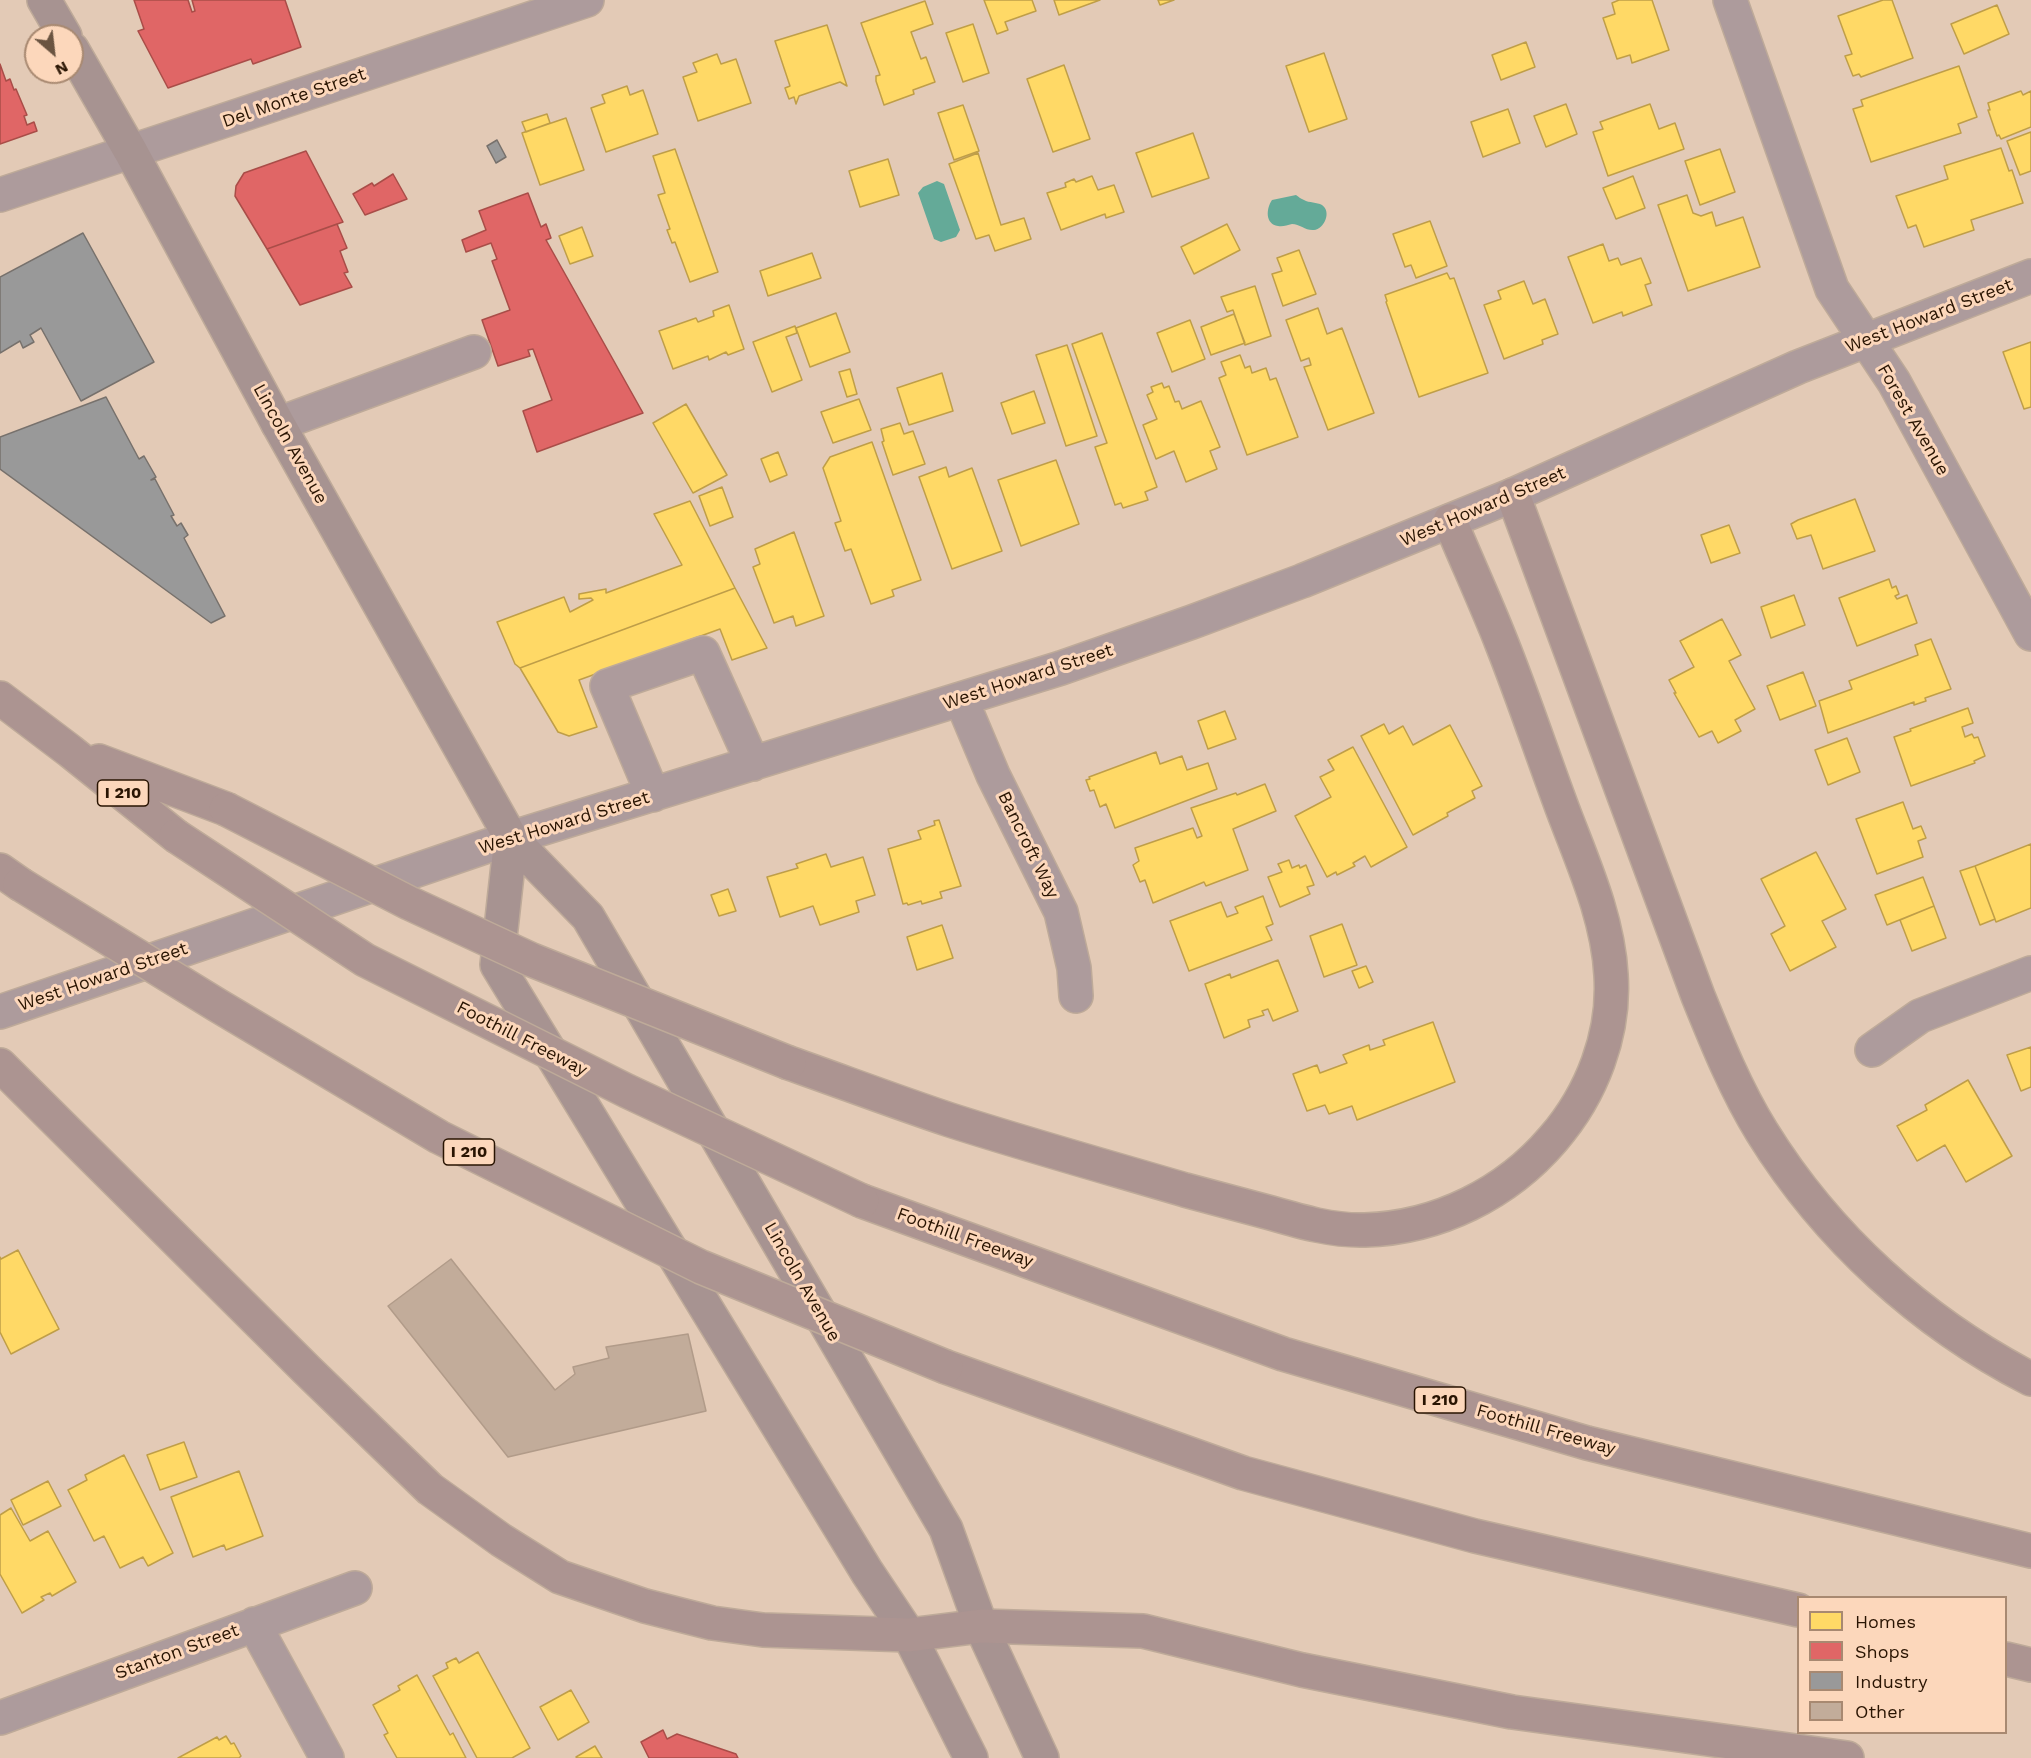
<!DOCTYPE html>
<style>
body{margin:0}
#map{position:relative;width:2031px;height:1758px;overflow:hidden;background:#e3cab6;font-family:"Work Sans",sans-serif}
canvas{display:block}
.legend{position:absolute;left:1797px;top:1596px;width:210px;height:138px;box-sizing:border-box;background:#fcd7bb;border:2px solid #a88971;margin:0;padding:8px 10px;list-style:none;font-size:18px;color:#291402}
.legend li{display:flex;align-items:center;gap:12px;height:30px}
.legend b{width:30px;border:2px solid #a88971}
.north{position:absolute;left:24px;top:24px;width:60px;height:60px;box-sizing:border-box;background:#fcd7bb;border:2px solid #a88971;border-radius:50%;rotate:152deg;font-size:16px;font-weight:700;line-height:24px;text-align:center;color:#291402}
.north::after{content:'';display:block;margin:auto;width:21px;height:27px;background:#6a5441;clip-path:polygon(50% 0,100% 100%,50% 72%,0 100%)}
</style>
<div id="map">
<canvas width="2031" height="1758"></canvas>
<ul class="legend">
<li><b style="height:16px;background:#ffd966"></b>Homes</li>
<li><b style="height:16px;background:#e06666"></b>Shops</li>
<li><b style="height:16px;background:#999"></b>Industry</li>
<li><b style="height:16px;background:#c2ac9a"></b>Other</li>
</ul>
<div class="north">N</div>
</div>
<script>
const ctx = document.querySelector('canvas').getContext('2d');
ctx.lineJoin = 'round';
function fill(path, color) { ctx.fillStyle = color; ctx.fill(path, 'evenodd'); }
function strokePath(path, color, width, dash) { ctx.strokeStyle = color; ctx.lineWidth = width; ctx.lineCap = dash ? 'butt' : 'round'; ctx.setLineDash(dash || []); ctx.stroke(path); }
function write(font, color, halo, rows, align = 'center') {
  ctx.font = font + ' "Work Sans",sans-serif'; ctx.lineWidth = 6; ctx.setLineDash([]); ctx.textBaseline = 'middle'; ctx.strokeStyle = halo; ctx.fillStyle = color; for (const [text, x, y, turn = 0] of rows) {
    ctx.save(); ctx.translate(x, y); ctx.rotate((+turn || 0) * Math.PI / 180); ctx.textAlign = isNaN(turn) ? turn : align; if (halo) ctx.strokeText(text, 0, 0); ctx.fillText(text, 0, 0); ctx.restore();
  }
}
fill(new Path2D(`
 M937 181 944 184 960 230 956 237 941 242 934 239 918 193 923 187Z
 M1296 195C1299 197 1301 199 1304 200 1309 203 1317 202 1322 205 1332 212 1324 229 1314 230 1306 231 1300 224 1292 224 1287 225 1283 227 1278 226 1265 224 1266 209 1272 200Z`), '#64aa98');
const homes = new Path2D(`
 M984 0H1032L1036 11 1005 22 1008 30 997 34Z
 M1054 0H1100L1059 15Z
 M1158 0H1174L1160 5Z
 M1619 0H1652L1669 50 1632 63 1630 55 1617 59 1603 18 1615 14 1612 3Z
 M1883 0H1892L1913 58 1861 77 1859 74 1853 76 1845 56 1852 54 1838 16Z
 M925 1 933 24 911 32 921 59 926 57 935 82 913 90 914 94 884 105 876 81V76L880 75 861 23Z
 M1997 5 2009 34 1964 54 1951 24Z
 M973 24 989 73 963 82 946 33Z
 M827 25 847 86 840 82 799 96 796 104 794 97 789 99 785 88 790 86 775 41Z
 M1526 42 1535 67 1501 80 1492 55Z
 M1324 53 1347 119 1309 132 1286 66Z
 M717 54 721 64 736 59 751 103 698 121 683 77 697 72 693 63Z
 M1064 65 1090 139 1053 152 1027 79Z
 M1959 66 1977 117 1958 124 1961 133 1871 162 1853 109 1863 106 1861 100Z
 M627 86 630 95 643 90 658 134 606 152 591 108 605 103 602 95Z
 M2021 91 2023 95 2031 91V127L2001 139 1999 135 1997 136 1988 110H1990L1988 103Z
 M1566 104 1577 134 1546 147 1534 116Z
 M1650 104 1659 129 1675 123 1684 149 1608 176 1593 132 1603 129 1600 122Z
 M963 105 979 151 954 160 938 113Z
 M1508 109 1520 143 1483 157 1471 122Z
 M547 114 550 123 526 132 522 122Z
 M566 118 584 170 540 185 522 133Z
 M2031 132V171L2020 175 2007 141Z
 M1193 133 1209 178 1152 197 1136 153Z
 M2001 148 2009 171 2012 170 2023 203 1971 220 1974 230 1924 247 1916 225 1908 228 1896 196 1948 179 1944 166Z
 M675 149 718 272 690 282 675 242 672 243 667 230 670 229 658 195 665 193 653 156Z
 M1720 149 1735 192 1700 205 1685 161Z
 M978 153 1001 225 1024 218 1031 239 995 251 989 235 976 239 949 164Z
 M888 159 899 195 860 207 849 171Z
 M1092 176 1098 190 1114 185 1124 212 1106 218 1105 214 1061 230 1047 193 1066 187 1065 183 1074 179 1076 182Z
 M1633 176 1645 208 1616 219 1603 188Z
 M1687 195 1693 213 1701 216 1712 212 1716 226 1743 217 1760 267 1688 291 1658 205Z
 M1430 221 1447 266 1416 278 1411 265 1405 267 1393 234Z
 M1227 224 1240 250 1194 274 1181 247Z
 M582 227 593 256 570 264 559 236Z
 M1603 244 1609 261 1618 258 1621 265 1641 258 1651 283 1645 285 1652 305 1623 316 1622 312 1593 323 1568 257Z
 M1299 250 1316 294 1283 306 1272 274 1282 271 1277 258Z
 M812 253 821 278 768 296 760 271Z
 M1447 273 1450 279 1454 278 1488 373 1419 397 1386 302 1387 301 1385 295Z
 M1524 281 1533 304 1545 299 1558 334 1542 340 1543 344 1504 359 1484 305 1501 299 1498 291Z
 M1255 286 1271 336 1245 345 1233 310 1227 312 1221 297Z
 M729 305 744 349 728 355 726 352 709 360 708 356 673 369 659 331 696 318 698 322 714 316 713 311Z
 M1318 308 1327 334 1342 328 1374 413 1328 430 1304 367 1311 365 1309 358 1301 361 1286 320Z
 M836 313 850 352 810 367 796 328Z
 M1234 314 1245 343 1211 355 1201 327Z
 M1190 320 1205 359 1172 372 1157 333Z
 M795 326 797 333 786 337 802 380 772 392 753 342Z
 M1102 333 1157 487 1145 492 1148 500 1123 508 1121 503 1115 505 1095 447 1107 443 1072 344Z
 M2031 342V407L2024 409 2003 352Z
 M1067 345 1097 436 1066 446 1036 355Z
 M1240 355 1245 368 1250 366 1252 373 1266 368 1270 380 1276 378 1298 437 1247 455 1219 378 1226 375 1221 362Z
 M850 369 857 394 847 397 839 372Z
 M942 373 953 411 909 425 897 388Z
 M1162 383 1164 388 1169 386 1175 402 1179 401 1182 409 1201 401 1220 447 1210 451 1217 469 1186 482 1174 451 1156 459 1143 425 1157 419 1147 395 1153 392 1151 387Z
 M1034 391 1045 423 1012 434 1001 403Z
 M859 399 871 430 833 443 821 412Z
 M686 404 727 475 693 493 653 423Z
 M900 423 904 434 913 431 925 464 893 475 882 442 884 441 881 429Z
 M872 442 921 580 892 590 894 596 871 604 851 549 845 551 835 523 841 521 823 468 830 457Z
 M778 452 787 475 770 482 761 459Z
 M1056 460 1079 524 1021 546 998 480Z
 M946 467 949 477 972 468 1002 551 952 569 919 477Z
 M722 487 733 517 710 526 699 496Z
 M1855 499 1875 551 1823 569 1811 535 1797 539 1791 524 1798 520Z
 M690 501 735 588 520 668 515 664 497 622 564 597 570 612 593 600 591 598 579 599V594L606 589V593L682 565 654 514Z
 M1729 525 1740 553 1711 563 1701 535Z
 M794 532 824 616 796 626 793 616 774 623 753 567 760 564 755 549Z
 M1889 579 1892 588 1896 586 1899 594 1895 596 1897 599 1907 595 1917 623 1857 646 1839 598Z
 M735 588 767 648 732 660 720 629 579 680 597 727 569 736 558 732 520 668Z
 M1794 595 1805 625 1771 638 1761 607Z
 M1722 619 1741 655 1729 661 1755 709 1735 720 1741 731 1718 743 1712 731 1699 737 1674 693H1676L1669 680 1694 667 1680 641Z
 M1931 639 1951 689 1925 698 1926 701 1914 705V702L1828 733 1819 701 1852 689 1849 681 1918 655 1915 645Z
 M1803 672 1816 706 1780 720 1767 686Z
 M1968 708 1973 723 1962 727 1965 737 1972 734 1974 738 1978 737 1985 756 1974 761 1975 763 1911 786 1894 737 1911 731 1910 729Z
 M1225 711 1236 739 1208 749 1198 721Z
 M1384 724 1389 734 1403 726 1413 745 1450 725 1482 786 1472 791 1475 798 1447 813 1448 816 1413 835 1361 736Z
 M1847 738 1860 772 1828 785 1815 750Z
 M1353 747 1407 847 1371 867 1365 856 1353 863 1355 866 1337 875 1336 872 1327 877 1295 816 1331 797 1320 777 1334 770 1328 760Z
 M1156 752 1160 764 1182 756 1187 770 1208 763 1217 789 1115 828 1106 804 1100 807 1094 790 1090 791 1086 780 1090 779 1089 777Z
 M1265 784 1276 811 1233 829 1248 870 1206 886 1204 882 1153 903 1145 880 1140 882 1133 865 1139 861 1135 848 1193 828 1197 838 1202 836 1191 808 1236 793 1237 795Z
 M1903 802 1913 829 1921 826 1926 838 1918 841 1923 857 1877 874 1856 819Z
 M939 820 961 886 940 892 942 898 922 904 921 901 908 905 907 903 903 904 888 849 921 839 918 831 935 825 934 821Z
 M2031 844V908L1996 922 1975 866Z
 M1816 852 1846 909 1822 921 1836 947 1790 971 1771 934 1785 926 1761 879Z
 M826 854 831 867 863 857 875 895 856 901 859 912 820 925 813 906 780 917 767 877 798 868 796 864Z
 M1289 860 1292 868 1299 865 1300 868 1306 865 1314 885 1307 887 1310 894 1280 907 1268 877 1282 872 1278 864Z
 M1975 866 1995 919 1980 925 1960 871Z
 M1923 877 1934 906 1887 925 1875 895Z
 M728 889 736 911 719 916 711 895Z
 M1263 896 1273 924 1266 927 1272 940 1189 971 1170 921 1221 902 1227 917 1238 913 1235 907Z
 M1934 906 1946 938 1912 951 1900 920Z
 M1342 924 1357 965 1324 977 1310 936Z
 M942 925 953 958 917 970 907 937Z
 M1278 960 1298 1011 1273 1021 1268 1009 1262 1011 1264 1015 1248 1020 1250 1027 1224 1038 1205 984 1230 974 1231 978Z
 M1366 966 1373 982 1359 988 1352 971Z
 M1433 1022 1455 1082 1357 1120 1352 1106 1329 1114 1325 1105 1307 1111 1293 1074 1317 1065 1320 1073 1347 1063 1343 1055 1369 1045 1370 1050 1385 1045 1383 1040Z
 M2031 1047V1087L2021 1091 2007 1055Z
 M1968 1080 2012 1156 1966 1182 1945 1145 1917 1161 1897 1126 1927 1110 1925 1105Z
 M18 1250 59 1329 11 1354 0 1332V1257L1 1259Z
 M184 1442 197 1477 160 1490 147 1455Z
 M124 1455 173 1553 148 1566 143 1557 120 1568 104 1536 94 1541 68 1490 87 1480 85 1475Z
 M239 1471 263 1536 226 1550 224 1545 193 1557 171 1497Z
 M48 1481 61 1506 23 1525 11 1500Z
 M11 1508 30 1541 48 1531 76 1582 52 1596 50 1593 41 1597 44 1600 22 1613 0 1574V1515Z
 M478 1652 530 1748 512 1758H477L433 1676 448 1668 446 1663 456 1658 459 1663Z
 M417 1675 450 1735 453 1733 466 1758H397L384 1735 388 1733 373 1705 400 1690 398 1686Z
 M571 1690 589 1722 558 1740 540 1707Z
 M226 1736 231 1744 234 1743 241 1756 239 1758H178L217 1737 219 1740Z
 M595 1746 602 1758H577L576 1757Z`);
fill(homes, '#ffd966');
strokePath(homes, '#bf9e48', 1.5);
const shops = new Path2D(`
 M134 0H188L192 12 195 11 192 0H285L301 47 253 64 251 59 168 88 138 31 144 29Z
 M0 64 6 81 10 79 14 90 16 89 27 115 24 116 27 125 34 122 37 131 0 144Z
 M306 151 343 222 267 249 235 196 236 186 244 173Z
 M393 174 407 199 365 215 353 194 372 183 374 186Z
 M528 193 541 227 546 224 551 238 546 240 643 413 537 452 523 411 552 400 533 349 528 350 530 356 498 366 482 320 510 310 492 261 497 259 491 243 466 252 462 240 486 230 479 211Z
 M337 224 347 248 340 251 348 272 344 273 352 287 300 305 267 249Z
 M663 1730 667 1739 677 1734 736 1754 738 1758H649L641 1742Z`);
fill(shops, '#e06666');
strokePath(shops, '#a94d48', 1.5);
const industry = new Path2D(`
 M497 140 506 157 496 163 487 146Z
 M83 233 154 362 81 401 41 328 30 335 34 342 23 348 20 341 0 353V277Z
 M106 397 139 459 144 456 156 477 151 480 155 479 174 515 171 516 177 526 181 523 188 535 184 538 225 616 211 623 0 469V437Z`);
fill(industry, '#999');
strokePath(industry, '#77716c', 1.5);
const building = new Path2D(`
 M451 1259 555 1390 575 1374 573 1367 609 1358 606 1347 688 1334 706 1411 508 1457 388 1306Z`);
fill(building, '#c2ac9a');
strokePath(building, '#b19b89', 1.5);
const minor = new Path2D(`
 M1730 0 1832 289 1894 382 2031 634
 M0 195 587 0
 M278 424 474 352
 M961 699 993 775 1061 912 1074 968 1076 996
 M653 795 607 686 703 653 753 764
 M0 1012 511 838 1061 668 1192 622 1302 581 1513 495 1798 367 2031 276
 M1872 1050 1920 1016 2031 973
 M254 1624 327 1758
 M0 1718 355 1588`);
const major = new Path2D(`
 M44 0 65 36
 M72 49 131 152 278 424 511 838 588 917 946 1529 981 1626 1042 1758
 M511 838 497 965 867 1572 909 1635 971 1758`);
const highway = new Path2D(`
 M1513 495 1698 996C1717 1043 1736 1090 1762 1132 1827 1237 1922 1323 2031 1379
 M0 698 70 751 176 836
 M99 761 226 809
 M0 870 20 884
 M789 1063C843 1082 896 1102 950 1120 1028 1145 1107 1167 1185 1190 1214 1198 1242 1205 1271 1213 1302 1222 1333 1231 1365 1230 1438 1228 1507 1193 1553 1139 1592 1094 1615 1034 1611 975 1608 916 1581 859 1561 805 1541 751 1523 697 1502 644 1486 603 1467 562 1450 521
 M0 1065 307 1370 430 1489 501 1540 560 1577 645 1606 712 1623 763 1630 909 1635 981 1626 1143 1631 1302 1670 1512 1712 1847 1758
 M862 1201 1283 1354 1587 1443 2031 1551
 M946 1367 1243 1473 1475 1536 1798 1610
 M2006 1659 2031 1665`);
strokePath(minor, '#beaa99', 36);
strokePath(major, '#beaa99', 36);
strokePath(highway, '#beaa99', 36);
strokePath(minor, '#ad9b9c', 33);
strokePath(major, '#a79391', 33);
strokePath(highway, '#ac9491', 33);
const highwayBridge = new Path2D(`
 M226 809 409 903 532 960 789 1063
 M176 836 365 960 627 1091 862 1201
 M20 884 217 1005 439 1137 701 1267 946 1367`);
strokePath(highwayBridge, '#beaa99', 36, []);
strokePath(highwayBridge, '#ac9491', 33);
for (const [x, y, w] of [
 [123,793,51],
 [469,1152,51],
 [1440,1400,51]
]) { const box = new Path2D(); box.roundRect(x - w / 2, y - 13, w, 26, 4.5); ctx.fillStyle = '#fcd7bb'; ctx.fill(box); strokePath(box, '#291402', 1.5); }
write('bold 16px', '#291402', null, [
 ["I 210",123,793],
 ["I 210",469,1152],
 ["I 210",1440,1400]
]);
write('18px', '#291402', '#fcd7bb', [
 ["Del Monte Street",294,98,-19],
 ["West Howard Street",1929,316,-21],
 ["Forest Avenue",1913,420,60],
 ["Lincoln Avenue",290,444,61],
 ["West Howard Street",1483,507,-23],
 ["West Howard Street",1028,677,-18],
 ["West Howard Street",564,823,-17],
 ["Bancroft Way",1028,845,64],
 ["West Howard Street",103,977,-19],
 ["Foothill Freeway",522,1039,27],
 ["Foothill Freeway",965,1238,20],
 ["Lincoln Avenue",802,1282,60],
 ["Foothill Freeway",1546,1430,16],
 ["Stanton Street",177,1652,-20]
]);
</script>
